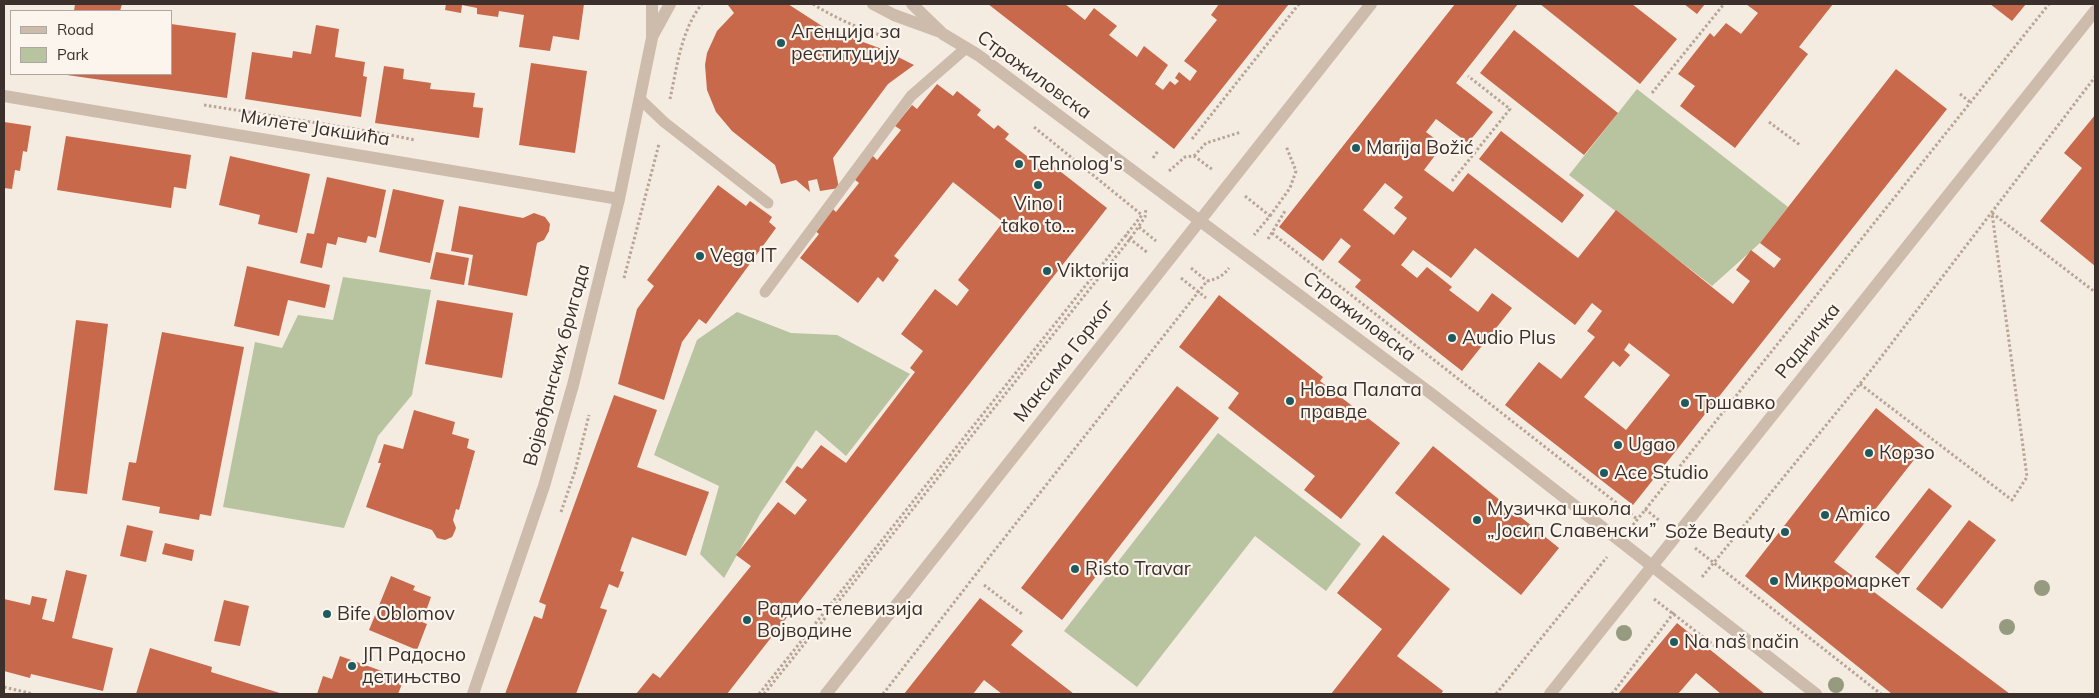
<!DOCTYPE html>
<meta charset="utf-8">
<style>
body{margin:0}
#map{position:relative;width:2099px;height:698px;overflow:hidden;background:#f4ebe1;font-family:Mulish,sans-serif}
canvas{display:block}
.frame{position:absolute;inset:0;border:5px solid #3b302b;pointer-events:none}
.legend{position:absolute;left:10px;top:10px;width:162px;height:65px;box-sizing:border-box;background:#fbf5ee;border:1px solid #aea6a0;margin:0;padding:6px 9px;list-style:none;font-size:15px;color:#3b302b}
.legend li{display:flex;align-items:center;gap:10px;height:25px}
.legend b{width:25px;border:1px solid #aea6a0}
</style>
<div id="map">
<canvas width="2099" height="698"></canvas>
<div class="frame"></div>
<ul class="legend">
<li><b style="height:6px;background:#cdbbac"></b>Road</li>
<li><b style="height:14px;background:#b8c4a0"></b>Park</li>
</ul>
</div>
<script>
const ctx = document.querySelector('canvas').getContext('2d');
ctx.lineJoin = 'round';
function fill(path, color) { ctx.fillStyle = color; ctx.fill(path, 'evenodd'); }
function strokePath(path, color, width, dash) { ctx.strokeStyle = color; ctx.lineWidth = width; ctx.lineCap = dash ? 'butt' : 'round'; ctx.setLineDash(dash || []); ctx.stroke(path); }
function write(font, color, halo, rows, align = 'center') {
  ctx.font = font + ' Mulish,sans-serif'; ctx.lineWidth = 4.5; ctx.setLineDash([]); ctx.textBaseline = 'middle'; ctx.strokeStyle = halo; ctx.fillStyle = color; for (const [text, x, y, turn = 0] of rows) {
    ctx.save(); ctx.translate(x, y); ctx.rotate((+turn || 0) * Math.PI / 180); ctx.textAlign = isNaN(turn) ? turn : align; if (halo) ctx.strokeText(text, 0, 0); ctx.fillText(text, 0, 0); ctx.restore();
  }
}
fill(new Path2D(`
 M1637 89 1788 207 1760 243 1712 286 1569 175Z
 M343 277 431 290 412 395 378 436 344 528 223 507 255 342 282 348 298 315 333 320Z
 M737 312 791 333 837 335 910 374 846 456 816 430 760 514 724 578 700 554 719 486 654 455 697 340Z
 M1218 433 1361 544 1326 591 1255 536 1137 687 1064 631Z`), '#b8c4a0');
fill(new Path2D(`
 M75 4H122L120 11H74Z
 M446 4H584L579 40 553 36 550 51 519 47 524 15 499 11 498 17 477 14V8L462 5 461 13 445 10Z
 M731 4H788L825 28 882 49 914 65 888 84 833 158 839 188 820 191 817 179 808 181 810 192 796 180 781 184 775 165 732 131 716 112 707 90 705 65 707 53 717 31 734 13 728 5Z
 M988 4H1065L1085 20 1094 8 1117 26 1109 35 1137 57 1144 46 1168 65 1155 84 1163 90 1170 81 1175 85 1179 81 1175 78 1179 72 1190 81 1197 71 1184 61 1217 20 1211 15 1219 4H1289L1174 149Z
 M1455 4H1518L1456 83 1493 112 1468 143 1436 119 1426 132 1443 145 1424 170 1453 192 1468 173 1578 258 1616 210 1733 304 1750 281 1736 270 1751 250 1774 268 1781 259 1760 243 1896 69 1947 109 1633 505 1505 405 1539 362 1561 379 1595 337 1587 331 1602 311 1592 303 1575 325 1475 248 1451 278 1413 250 1401 265 1417 278 1427 267 1452 287 1449 290 1478 312 1492 293 1512 308 1462 371 1355 287 1361 280 1338 262 1351 246 1341 238 1323 261 1279 227ZM1385 183 1403 197 1394 208 1407 218 1394 235 1363 210ZM1629 343 1670 375 1626 430 1584 397 1613 361 1620 367 1630 355 1624 350Z
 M1540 4H1632L1677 39 1640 84Z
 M1684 4H1705L1697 14Z
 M1746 4H1833L1799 47 1808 54 1735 148 1680 106 1695 86 1678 74 1710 33 1714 37 1726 23 1741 34 1758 13Z
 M1990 4H2026L2012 21Z
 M171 24 236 33 227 98 67 75 171 74Z
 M316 25 339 29 335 57 365 62 363 76 367 77 361 117 245 99 252 52 292 58 293 51 311 54Z
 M1514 30 1618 113 1584 155 1480 73Z
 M531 63 587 71 575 153 519 145Z
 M384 66 404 69 403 79 431 83 430 89 475 93 473 107 483 108 479 138 375 123Z
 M937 84 953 96 957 91 981 110 977 115 994 129 998 125 1009 134 1005 139 1042 168 1047 161 1107 208 727 694H636L653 673 660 678 751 566 736 555 778 502 795 515 807 500 785 482 797 466 802 469 821 445 846 463 915 372 910 368 923 351 901 334 935 289 957 306 969 290 958 280 1003 222 953 182 894 256 899 260 883 282 878 277 858 303 800 258 819 234 814 230 831 207 836 212 859 183 854 179 872 155 877 160 901 130 895 126 912 105 917 109Z
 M2095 115V266L2040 221 2082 168 2064 153Z
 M4 122 31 126 27 152 23 151 20 171 15 170 12 189 4 188Z
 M1501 131 1584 195 1562 223 1479 159Z
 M66 136 191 155 186 189 174 187 171 208 57 190Z
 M230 156 310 174 297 233 258 224 260 215 219 205Z
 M327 177 386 190 376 238 368 236 366 243 338 237 336 245 327 243 322 268 300 263 307 233 314 234Z
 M718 185 746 206 750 201 772 217 769 222 776 228 706 324 699 319 682 342 664 400 618 384 637 309 654 286 647 280Z
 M393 189 444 200 430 263 379 252Z
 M459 206 523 218 534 213 545 217 550 224 549 231 544 240 537 243 527 296 468 285 473 255 451 251Z
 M436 252 469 258 464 285 430 279Z
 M247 266 330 285 325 308 288 300 279 336 234 326Z
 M1219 295 1323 377 1320 381 1400 443 1341 519 1304 490 1315 476 1228 408 1239 393 1179 347Z
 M437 300 513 313 502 378 425 364Z
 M76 320 108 324 87 494 54 490Z
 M162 332 244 347 211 516 200 514 199 520 159 513 160 507 122 500 129 462 136 463Z
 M1177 386 1219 418 1062 620 1021 588Z
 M614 395 657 410 637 467 709 492 686 556 632 537 620 571 624 572 618 588 609 584 600 608 607 610 576 694H505L534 616 542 619 546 605 539 602Z
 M1876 408 1924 447 1834 562 2010 694H1892L1745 576Z
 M414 410 455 422 452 434 469 439 467 448 475 451 459 510 456 509 453 520 456 528 454 533 452 537 445 540 437 538 432 530 366 507 381 463H378L384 444 403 449Z
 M1433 446 1559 548 1521 595 1395 493Z
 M1929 488 1952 506 1898 575 1875 557Z
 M1969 520 1996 540 1942 609 1916 589Z
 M127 525 153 531 146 562 120 556Z
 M1383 535 1450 589 1397 656 1443 691 1441 694H1331L1382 629 1337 593Z
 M165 543 194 550 192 561 162 554Z
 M66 570 87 575 72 638 113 648 103 691 31 674 30 678 4 671V599L30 605 32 596 47 599 42 619 54 622Z
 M391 576 415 586 413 590 431 597 422 622 427 624 417 650 369 630Z
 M980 598 1023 631 1011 645 1074 694H1002L984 680 973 694H904Z
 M224 600 249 606 240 646 214 641Z
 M1677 623 1729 665 1765 694H1721L1696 673 1678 694H1618Z
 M150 648 212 667 211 672 283 694H136Z
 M340 656 404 679 398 694H317L323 676 332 679Z`), '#c8694b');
strokePath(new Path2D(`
 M813 4C835 18 858 28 883 36
 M1652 93 1724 4
 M1960 94 1970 102
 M670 99C677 67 681 30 702 4
 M204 105 380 133 415 140
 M1769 122 1800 145
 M1192 139 1299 4
 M1194 156 1206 143 1241 132
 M1153 158 1158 151
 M1169 171 1185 157 1194 156 1213 170
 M1452 181 1510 109 1468 76
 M1245 196 1270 216 1254 235
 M1992 213 2095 292
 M1270 216 1290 188 1296 171 1286 146
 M1139 227 1156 241
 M1272 233 1637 519
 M1125 235 1148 253
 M1268 239 1285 211
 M1191 268 1207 281
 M624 278 659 144
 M1181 278 1206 298
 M1860 384 2012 500 2027 477 1992 213
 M1645 509 1660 521
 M561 512 575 471 589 415
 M1633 525 2049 4
 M1695 548 1881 694
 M1702 577 1872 369 2095 77
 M984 585 1022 614
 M1654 599 1720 650
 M4 687 33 694
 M759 694 1142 215 1034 127
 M764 694 1130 239 1145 217 1146 208
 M883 694 987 560 1207 281C1217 279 1223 276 1229 268
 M1496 694 1607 557
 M1612 694 1675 611`), '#b9a596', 3, [2.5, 2.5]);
strokePath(new Path2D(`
 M640 99 664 122 768 203
 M765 292 911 96 966 48`), '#cdbbac', 11);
strokePath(new Path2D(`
 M653 35 670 4
 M4 96 619 199
 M473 694 544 486 573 385 619 199 652 38V4
 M1550 694 2095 11`), '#cdbbac', 12);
strokePath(new Path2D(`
 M873 4 894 15 938 31
 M912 4 943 34 978 55 1433 395 1816 694
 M826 694 1371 4`), '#cdbbac', 12);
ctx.fillStyle = '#969b7f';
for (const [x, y] of [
 [2042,588],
 [2007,627],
 [1624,633],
 [1836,685]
]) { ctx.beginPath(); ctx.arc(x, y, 8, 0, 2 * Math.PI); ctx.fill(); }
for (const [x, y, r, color] of [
 [781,43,5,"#1f5a5e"],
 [1356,148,5,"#1f5a5e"],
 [1019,164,5,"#1f5a5e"],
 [1038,185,5,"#1f5a5e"],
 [700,256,5,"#1f5a5e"],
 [1047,271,5,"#1f5a5e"],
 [1452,338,5,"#1f5a5e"],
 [1290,401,5,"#1f5a5e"],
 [1685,403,5,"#1f5a5e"],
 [1618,445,5,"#1f5a5e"],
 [1869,453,5,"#1f5a5e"],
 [1604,473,5,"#1f5a5e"],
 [1825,515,5,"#1f5a5e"],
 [1477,520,5,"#1f5a5e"],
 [1785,532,5,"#1f5a5e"],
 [1075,569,5,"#1f5a5e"],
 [1774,581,5,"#1f5a5e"],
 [327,614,5,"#1f5a5e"],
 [747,620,5,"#1f5a5e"],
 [1674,642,5,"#1f5a5e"],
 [352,666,5,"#1f5a5e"]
]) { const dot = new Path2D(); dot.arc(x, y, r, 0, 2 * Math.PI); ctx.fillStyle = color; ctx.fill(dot); strokePath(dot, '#fbf5ee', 2); }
write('19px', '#3b302b', '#fbf5ee', [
 ["Агенција за",791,32],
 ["реституцију",791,54],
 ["Marija Božić",1366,148],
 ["Tehnolog's",1029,164],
 ["Vino i",1038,204,"center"],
 ["tako to...",1038,226,"center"],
 ["Vega IT",710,256],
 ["Viktorija",1057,271],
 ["Audio Plus",1462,338],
 ["Нова Палата",1300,390],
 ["правде",1300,412],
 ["Тршавко",1695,403],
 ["Ugao",1628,445],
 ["Корзо",1879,453],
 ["Ace Studio",1614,473],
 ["Музичка школа",1487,509],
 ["„Јосип Славенски”",1487,531],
 ["Amico",1835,515],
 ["Sože Beauty",1775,532,"right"],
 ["Risto Travar",1085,569],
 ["Микромаркет",1784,581],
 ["Радио-телевизија",757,609],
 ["Војводине",757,631],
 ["Bife Oblomov",337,614],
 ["Na naš način",1684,642],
 ["ЈП Радосно",362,655],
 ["детињство",362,677]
], 'left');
write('19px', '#3b302b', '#fbf5ee', [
 ["Стражиловска",1034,75,36],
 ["Милете Јакшића",315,128,9],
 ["Стражиловска",1359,317,37],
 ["Радничка",1808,341,-51],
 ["Максима Горког",1064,361,-52],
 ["Војвођанских бригада",557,365,-75]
]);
</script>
